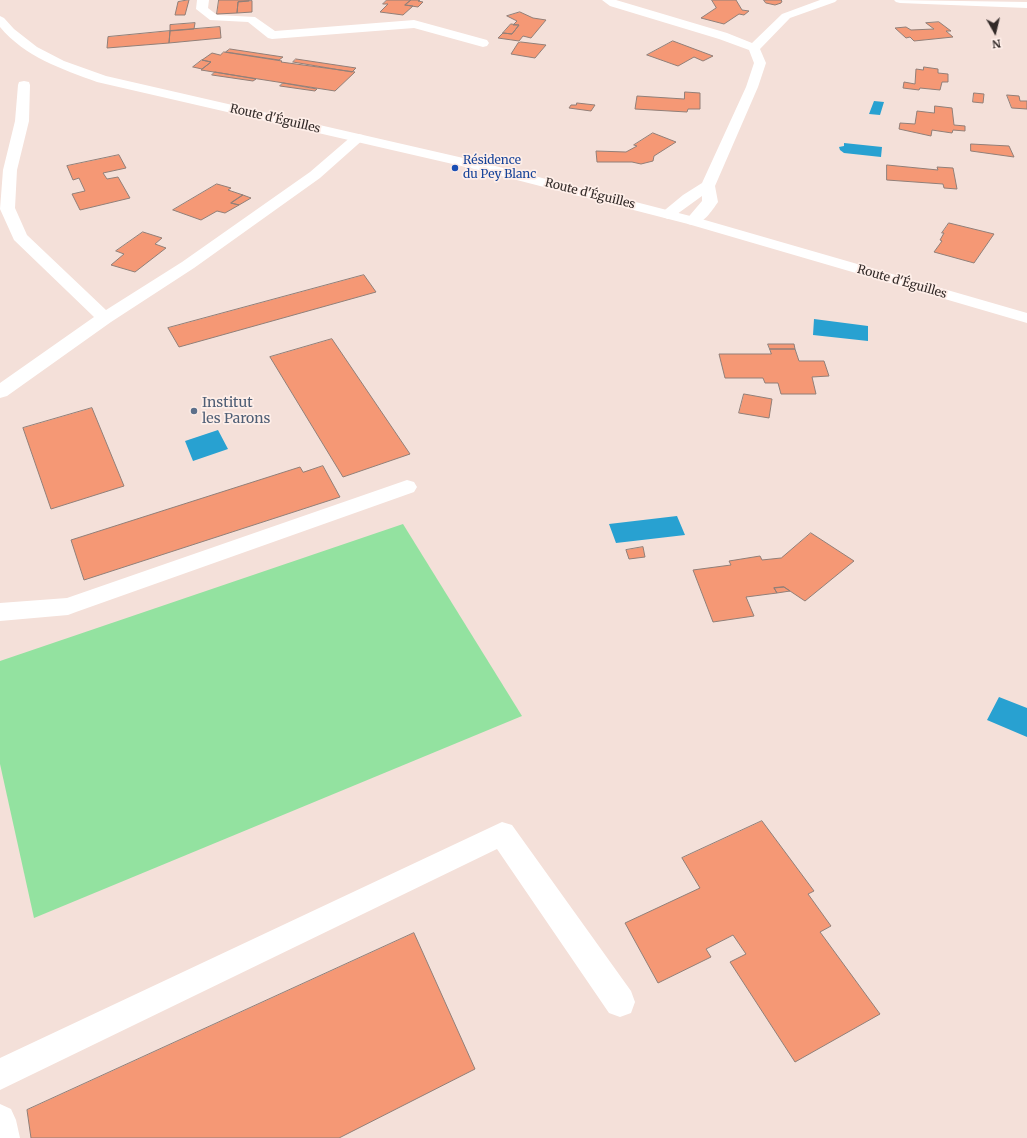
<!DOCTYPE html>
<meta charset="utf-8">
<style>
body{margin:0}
#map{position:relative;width:1027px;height:1138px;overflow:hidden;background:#f4e0d9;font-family:Merriweather,serif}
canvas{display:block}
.north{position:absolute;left:975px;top:12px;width:40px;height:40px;-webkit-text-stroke:3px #feeee8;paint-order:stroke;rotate:172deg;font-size:11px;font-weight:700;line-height:16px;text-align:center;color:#322a28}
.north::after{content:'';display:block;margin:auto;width:14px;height:18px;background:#322a28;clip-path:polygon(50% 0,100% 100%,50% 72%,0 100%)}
</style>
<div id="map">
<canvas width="1027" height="1138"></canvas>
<div class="north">N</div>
</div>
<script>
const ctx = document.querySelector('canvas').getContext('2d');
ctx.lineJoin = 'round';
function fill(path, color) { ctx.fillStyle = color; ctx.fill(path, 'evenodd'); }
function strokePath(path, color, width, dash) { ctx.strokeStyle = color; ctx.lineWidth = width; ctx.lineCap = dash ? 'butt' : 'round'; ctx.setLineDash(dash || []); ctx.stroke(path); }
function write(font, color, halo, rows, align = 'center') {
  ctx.font = font + ' Merriweather,serif'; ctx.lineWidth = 3.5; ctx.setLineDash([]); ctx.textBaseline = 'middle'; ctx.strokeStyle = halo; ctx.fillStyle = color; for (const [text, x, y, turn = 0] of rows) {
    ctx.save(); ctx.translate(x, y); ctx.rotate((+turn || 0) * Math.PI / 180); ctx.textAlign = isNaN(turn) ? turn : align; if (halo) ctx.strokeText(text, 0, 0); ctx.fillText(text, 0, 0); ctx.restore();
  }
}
fill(new Path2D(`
 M403 524 522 716 34 918 0 764V661Z`), '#93e2a0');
fill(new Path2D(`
 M874 101 884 102 880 115 869 114Z
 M844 143 882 147 881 157 844 153 840 150 839 147 844 146Z
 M814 319 868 326V341L813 335Z
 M218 430 228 449 193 461 185 441Z
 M677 516 685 535 616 543 609 524Z
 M999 697 1027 708V737L987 720Z`), '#28a1d1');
const building = new Path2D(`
 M189 0 185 15H175L178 2Z
 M219 0H249V1L238 2 237 13 217 14Z
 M387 0H411L405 5 413 6 403 15 380 12 388 4H383Z
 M411 0H420L418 1 423 2 418 7 405 5Z
 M712 0H736L742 10 749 11 744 15 739 14 724 24 701 18 716 8Z
 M764 0H781L782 1 781 3 775 5 766 3Z
 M252 1V12L237 13 238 2Z
 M520 12 533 18 546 20 531 38 523 36 519 41 498 38 503 33 512 34 519 25H513L517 21 507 16Z
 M939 22 951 31H946L953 37 914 41 910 37 906 38 895 28 906 27 911 30 934 29 926 23Z
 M195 23 194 29 170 31V25Z
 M511 24 519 25 512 34 503 33Z
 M220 27 221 38 169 43 170 31Z
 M170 31 169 43 107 48 108 37Z
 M673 41 713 56 703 61 694 57 678 66 647 55Z
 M521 42 546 45 535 58 511 54 518 43Z
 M230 49 283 57 279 60 226 52Z
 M224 52 282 61 281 62 355 72 335 91 201 70 211 62 202 60 212 53 220 55Z
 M296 59 356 68 352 72 293 62Z
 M202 60 211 62 202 69 193 67Z
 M924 67 938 69V73L948 74V82H942L940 90 920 88 919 90 903 88 904 82 915 84 916 69 923 70Z
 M215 72 256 79 253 81 212 75Z
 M283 83 317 89 315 91 280 86Z
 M685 92 700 93V109H688L687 112 635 109 637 96 684 99Z
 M974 93 984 94 983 103 973 102Z
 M1007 95 1019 96 1020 101H1027V109L1012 108Z
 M577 103 595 105 591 111 569 108 571 105H576Z
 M935 106 952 108 954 125 965 126V131L953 130 952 133 932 130 931 136 899 129 900 123 915 124 917 111 934 113Z
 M653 133 676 142 654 156 653 161 641 164 632 162H597L596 151 626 152 637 146 634 145Z
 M971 144 1009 146 1014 157 971 151Z
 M119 155 126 168 103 173 107 179 118 177 130 198 80 210 72 194 85 191 79 178 73 180 67 166Z
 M887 165 938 170 937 167 953 168 957 189 944 188 943 184 887 180Z
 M217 184 231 188 228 190 243 195 231 203 239 205 225 213 217 211 201 220 173 210Z
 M243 195 251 198 239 205 231 203Z
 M949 223 994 234 974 263 934 252 942 241 940 240 944 233H942Z
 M143 232 162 238 155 244 166 248 135 272 111 265 124 254 116 251Z
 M364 275 376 292 179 347 168 328Z
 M332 339 410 454 343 477 270 357Z
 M768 344H794L795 349H770Z
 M770 349H795L799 361H824L829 376 812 377 816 394H781L778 383H765L763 378H725L719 354H771Z
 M744 394 772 399 769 418 739 413Z
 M92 408 124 486 51 509 23 428Z
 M323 466 340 497 84 580 71 540 300 467 303 472Z
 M811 533 854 561 805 601 784 587 774 588 777 593 746 597 754 616 713 622 693 570 731 565 729 561 760 556 762 560 781 558Z
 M643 547 645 557 629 559 626 550Z
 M784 587 790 591 777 593 774 588Z
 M762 821 814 891 808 894 831 926 820 932 880 1014 795 1062 730 962 746 954 733 935 706 949 711 957 658 983 625 923 700 888 682 858Z
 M414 933 475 1069 339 1138H31L27 1110Z`);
fill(building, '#f59875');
strokePath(building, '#917f78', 1);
fill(new Path2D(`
 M407 480 414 482 417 487 414 492 76 612 68 615 0 621V603L67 598Z
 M502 822 512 825 631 991 635 1002 631 1013 620 1017 609 1013 497 849 0 1090V1058Z`), '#fff');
fill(new Path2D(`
 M197 0H209L208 8 217 15 255 17 275 31 414 20 487 40 489 43 487 46 483 47 414 28 272 39 268 38 248 22 210 20 196 9Z
 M602 0H616L727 33 752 43 782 14 820 0H837L835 2 790 18 760 49 766 63 758 87 715 186 718 202C711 212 701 228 688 224L685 221 702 201V196L673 217 668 219 663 217 660 214 683 195 702 183 746 87 754 63 749 50 719 39 610 6Z
 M894 0 1027 2V8L900 3 896 2Z
 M24 81 29 82 30 85 29 121 17 170 15 208 27 235 106 310 182 262 310 172 353 135 358 134 363 135 365 138 320 178 194 268 111 322 7 396 0 398V383L94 317 14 240 0 209 3 170 15 121 18 85 19 82Z
 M0 1104 11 1109 16 1120 20 1138H0Z`), '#fff');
fill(new Path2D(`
 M0 16 4 18 14 29 37 47 64 61 106 76 472 160 698 218 1027 313V323L688 224 470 168 97 82C62 69 25 57 0 27Z`), '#fff');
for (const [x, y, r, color] of [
 [455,168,4,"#1a4fb4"],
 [194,411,4,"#5c6f8a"]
]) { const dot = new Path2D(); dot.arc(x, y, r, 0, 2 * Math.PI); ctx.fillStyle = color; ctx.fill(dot); strokePath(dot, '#feeee8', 1.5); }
write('12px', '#322a28', '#feeee8', [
 ["Route d'Éguilles",275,119,13],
 ["Route d'Éguilles",590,194,14],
 ["Route d'Éguilles",902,282,16]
]);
write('12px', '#164399', '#feeee8', [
 ["Résidence",463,161],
 ["du Pey Blanc",463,175]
], 'left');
write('14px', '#4e5e75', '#feeee8', [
 ["Institut",202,403],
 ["les Parons",202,419]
], 'left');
</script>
